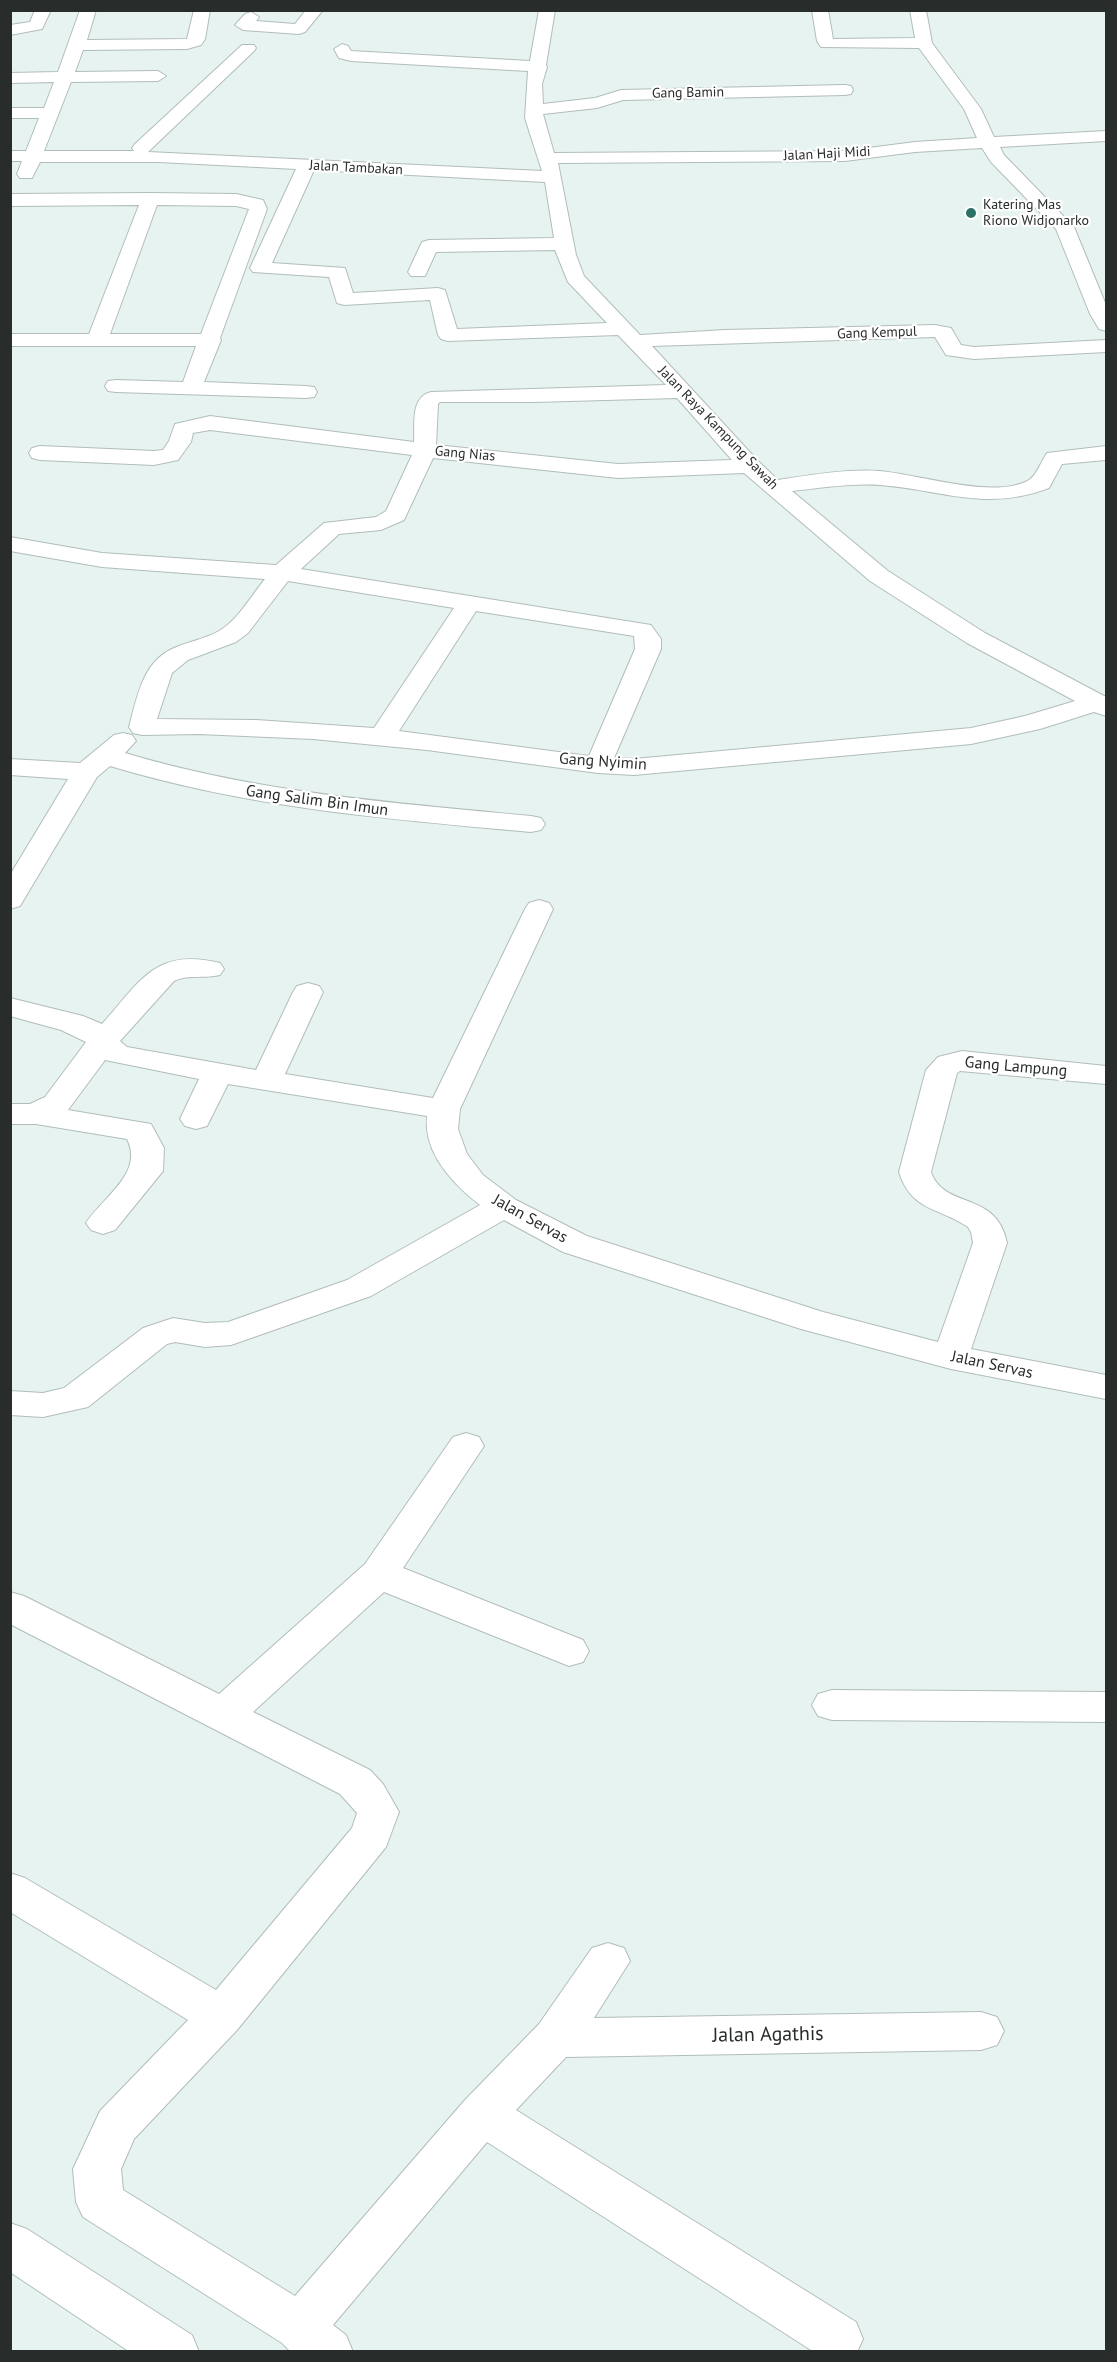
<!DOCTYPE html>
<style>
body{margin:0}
#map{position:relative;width:1117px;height:2362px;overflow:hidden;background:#e7f3f1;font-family:"PT Sans",sans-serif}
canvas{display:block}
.frame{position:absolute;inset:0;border:12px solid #282c2b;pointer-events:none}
</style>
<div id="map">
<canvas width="1117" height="2362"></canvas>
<div class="frame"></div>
</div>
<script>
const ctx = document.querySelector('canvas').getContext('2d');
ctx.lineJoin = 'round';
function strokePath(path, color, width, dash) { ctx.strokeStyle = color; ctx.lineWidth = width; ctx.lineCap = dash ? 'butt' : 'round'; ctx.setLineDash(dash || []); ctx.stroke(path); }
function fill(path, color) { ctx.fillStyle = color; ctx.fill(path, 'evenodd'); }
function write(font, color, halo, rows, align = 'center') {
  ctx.font = font + ' "PT Sans",sans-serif'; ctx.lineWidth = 4.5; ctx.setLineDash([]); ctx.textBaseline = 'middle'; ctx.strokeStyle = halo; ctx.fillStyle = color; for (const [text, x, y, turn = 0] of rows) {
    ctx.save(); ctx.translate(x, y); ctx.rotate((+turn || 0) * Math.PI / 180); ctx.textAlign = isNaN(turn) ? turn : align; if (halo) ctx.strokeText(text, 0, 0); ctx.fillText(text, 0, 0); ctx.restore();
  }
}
const minor = new Path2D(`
 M35 10H51L42 29 10 35V25L30 22Z
 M80 10H96L87 40 187 39 194 10H210L205 39 201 45 187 49 83 50 75 72 158 71 166 76 158 81 71 82 44 151H134L132 148 135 144 242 45H254L256 48 254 51 148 152 542 171 525 118 528 71 351 61 339 58 334 49 342 44 348 46 351 51 530 61 539 10H555L546 65 547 67 542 84 543 104 595 98 621 90 845 85 851 86 853 90 851 94 845 95 623 100 597 108 543 114 554 153 845 151 915 142 977 138 964 109 919 48 821 47 817 41 812 10H828L833 39 915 38 910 10H926L932 43 981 109 994 137 1106 131V141L1000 147 1004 155 1074 227 1106 305V331L1099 329 1090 314 1056 229 991 162 982 148 915 152 845 161 558 163 576 255 584 276 640 335 725 330 935 325 951 328 961 345 974 347 1106 340V352L974 359 946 355 935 337 652 346 758 461 778 480C811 475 846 469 879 471 918 474 995 500 1029 480 1036 476 1042 460 1047 453L1106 446V460L1062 464 1049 488C986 512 943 490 880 485 851 483 821 488 792 491L888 571 985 633 1106 697V716L1094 712 1040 729 971 744 634 775 598 773 427 750 313 739 199 734 142 735 133 733 129 727C137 698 142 663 172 649 187 642 205 639 219 631 238 620 251 596 265 579L102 567 10 551V537L102 553 276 565 324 523 376 517 386 511 412 455 210 430 193 433 191 442 178 460 154 465 40 460 32 458 29 453 32 448 40 446 154 451 163 450 169 441 175 424 210 416 414 442C415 424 410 397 431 392L666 385 618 335 448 341 441 339 438 335 430 300 344 305 337 303 329 277 253 272 250 268 296 169 159 162H40L32 178H20L17 174 22 161H10V151H26L39 118H10V108H44L54 82 10 83V73L58 72ZM314 170 545 182 554 238 429 240 422 242 408 272 411 276H425L436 252 555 250 568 282 607 323 457 329 445 290 438 288 353 293 345 268 272 263ZM677 398 732 460 618 464 436 445 438 404 440 402H534ZM433 458 618 478 744 473 870 581 967 643 1075 701 1025 716 971 728 634 759 614 758 661 649V639L651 625 301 569 339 534 381 530 404 520ZM288 581 454 608 374 728 256 720 157 719 172 673 188 660 236 642 248 633ZM476 611 634 636 635 649 589 756 399 731Z
 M306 10H323L305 32 299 34 243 30 235 25 245 14 251 12 259 17 256 21 295 24Z
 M150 193 236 194 263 200 267 209 220 338 221 340 204 382 306 386 314 387 317 392 314 397 306 398 116 392 108 391 105 386 108 381 116 380 183 382 196 346H10V334H89L139 205 10 206V194ZM157 205 236 206 249 209 201 334H110Z
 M123 733 132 735 136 741 125 753C259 793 393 803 531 816L541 818 545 824 541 830 531 832C387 819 249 808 110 766L97 777 20 906 10 909V875L68 779 10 775V759L80 763 114 735Z
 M539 900 549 903 553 909 460 1109 458 1129 467 1154 483 1175 516 1200 587 1236 823 1312 938 1342 973 1243 971 1232 968 1227C938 1207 911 1211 899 1172L926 1070 938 1057 962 1051 1106 1066V1084L960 1071 957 1073 931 1172C944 1210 997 1190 1007 1243L971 1349 1106 1375V1399L951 1369 801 1329 563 1252 504 1220 371 1296 231 1345 205 1347 175 1342 167 1344 88 1407 43 1417 10 1415V1391L43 1393 64 1388 143 1328 173 1318 205 1323 228 1322 347 1280 480 1205C453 1184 423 1153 427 1116L228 1084 207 1126 196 1129 185 1126 180 1119 199 1079 105 1060 68 1110 151 1124 164 1148 163 1171 115 1230 103 1234 91 1230 86 1223C104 1196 144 1173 127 1139L36 1124H10V1104H30L45 1097 86 1042 61 1030 10 1016V998L83 1016 102 1024C140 982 155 947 220 963L224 969 220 975C204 979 187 974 174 981L120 1041 127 1047 256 1070 293 992 297 986 308 983 319 986 323 992 285 1074 433 1098 525 909 529 903Z
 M466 1433 479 1437 484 1446 403 1568 583 1640 589 1651 583 1662 569 1666 384 1592 253 1712 370 1770 383 1784 399 1812 386 1847 237 2030 134 2139 121 2169 123 2190 295 2296 465 2100 539 2024 592 1948 608 1943 624 1948 630 1961 594 2018 981 2012 997 2017 1004 2031 997 2045 981 2050 566 2057 516 2110 856 2322 863 2339 857 2352H814L487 2142 333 2325 346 2335 353 2352H291L282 2343 83 2217 76 2202 73 2169 100 2111 188 2020 10 1912V1873L25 1878 216 1990 352 1828 357 1813 340 1794 10 1624V1592L24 1596 219 1694 365 1564 453 1437Z
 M832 1690 1106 1692V1722L832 1720 818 1716 812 1705 818 1694Z
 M10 2223 27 2229 192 2335 199 2352H130L10 2272Z`);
strokePath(minor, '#b1bdbb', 2);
fill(minor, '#fff');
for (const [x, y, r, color] of [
 [971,213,6,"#2a7168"]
]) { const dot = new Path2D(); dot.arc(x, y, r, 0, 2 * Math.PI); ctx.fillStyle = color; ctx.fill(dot); strokePath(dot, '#fff', 2); }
write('14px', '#282c2b', '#fff', [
 ["Gang Bamin",688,93,-1],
 ["Jalan Haji Midi",827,154,-3],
 ["Jalan Tambakan",356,168,3],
 ["Gang Kempul",877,333,-2],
 ["Jalan Raya Kampung Sawah",718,428,46],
 ["Gang Nias",465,454,5]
]);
write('14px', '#282c2b', '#fff', [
 ["Katering Mas",983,205],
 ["Riono Widjonarko",983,221]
], 'left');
write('16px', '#282c2b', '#fff', [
 ["Gang Nyimin",603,762,4],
 ["Gang Salim Bin Imun",317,801,8],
 ["Gang Lampung",1016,1067,5],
 ["Jalan Servas",530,1219,29],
 ["Jalan Servas",992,1365,12]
]);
write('20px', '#282c2b', '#fff', [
 ["Jalan Agathis",768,2035,-1]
]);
</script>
